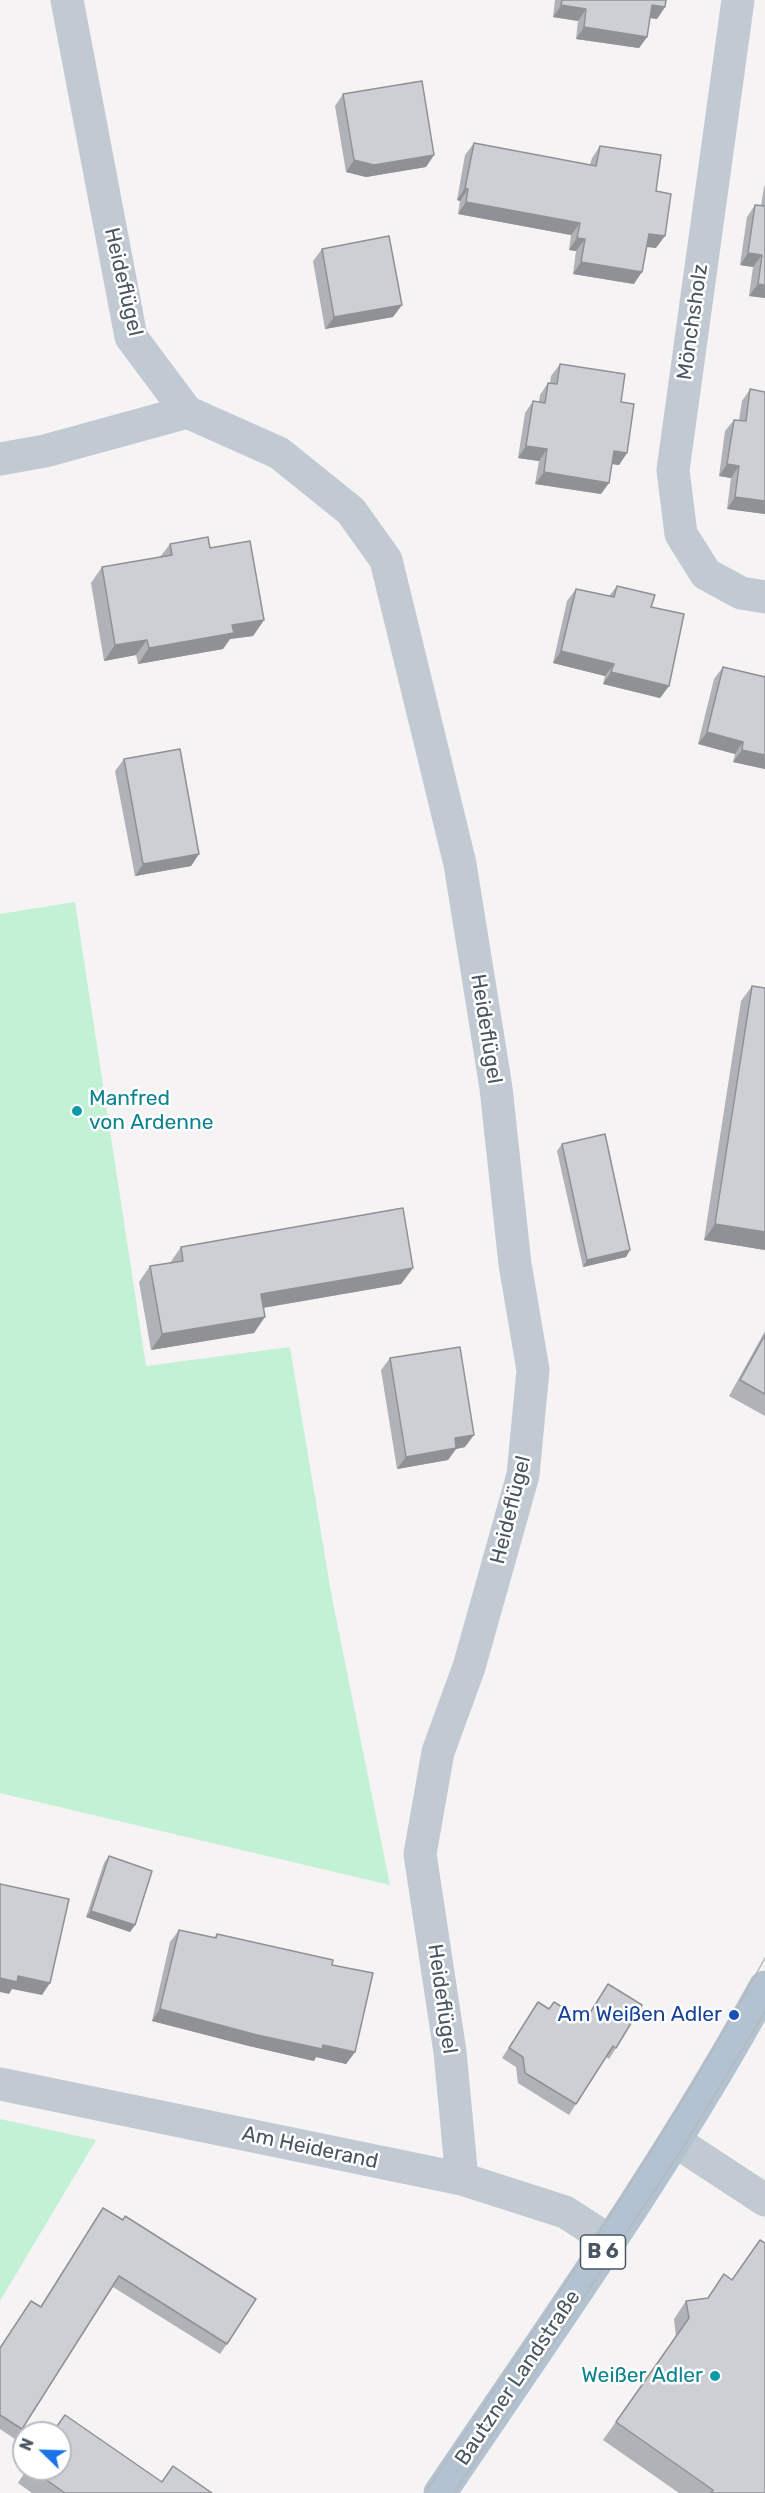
<!DOCTYPE html>
<meta charset="utf-8">
<style>
body{margin:0}
#map{position:relative;width:765px;height:2493px;overflow:hidden;background:#f5f3f3;font-family:Rubik,sans-serif}
canvas{display:block}
.north{position:absolute;left:12px;top:2421px;width:60px;height:60px;box-sizing:border-box;background:#fff;border:2px solid #b7bbc0;border-radius:50%;rotate:293deg;font-size:16px;font-weight:700;line-height:24px;text-align:center;color:#4a5661}
.north::after{content:'';display:block;margin:auto;width:21px;height:27px;background:#1a73e8;clip-path:polygon(50% 0,100% 100%,50% 72%,0 100%)}
</style>
<div id="map">
<canvas width="765" height="2493"></canvas>
<div class="north">N</div>
</div>
<script>
const ctx = document.querySelector('canvas').getContext('2d');
ctx.lineJoin = 'round';
function fill(path, color) { ctx.fillStyle = color; ctx.fill(path, 'evenodd'); }
function strokePath(path, color, width, dash) { ctx.strokeStyle = color; ctx.lineWidth = width; ctx.lineCap = dash ? 'butt' : 'round'; ctx.setLineDash(dash || []); ctx.stroke(path); }
function write(font, color, halo, rows, align = 'center') {
  ctx.font = font + ' Rubik,sans-serif'; ctx.lineWidth = 5; ctx.setLineDash([]); ctx.textBaseline = 'middle'; ctx.strokeStyle = halo; ctx.fillStyle = color; for (const [text, x, y, turn = 0] of rows) {
    ctx.save(); ctx.translate(x, y); ctx.rotate((+turn || 0) * Math.PI / 180); ctx.textAlign = isNaN(turn) ? turn : align; if (halo) ctx.strokeText(text, 0, 0); ctx.fillText(text, 0, 0); ctx.restore();
  }
}
fill(new Path2D(`
 M75 902 146 1366 290 1347 332 1598 390 1885 0 1793V914Z
 M0 2119 96 2140 0 2301Z`), '#c3f1d5');
strokePath(new Path2D(`
 M67 0 131 337 187 412 279 453 351 511 386 560 460 864 496 1088 515 1264 533 1370 523 1475 469 1667 438 1752 420 1854 450 2052 462 2179
 M738 0 673 470 681 534 706 574 741 593 765 597
 M0 459 45 451 187 412
 M0 2084 462 2179 565 2212 610 2241
 M675 2141 765 2200`), '#c1cad2', 33);
strokePath(new Path2D(`
 M440 2493C552 2327 669 2163 765 1987`), '#b3c2d1', 33);
strokePath(new Path2D(`
 M425 2493C542 2318 664 2143 765 1958
 M454 2493 684 2146 765 2012`), '#b5b8bd', 1.5);
fill(new Path2D(`
 M555 0H666L665 7 657 19 650 18 647 37 639 48 576 39 578 21 553 17Z
 M343 94 434 155 426 167 366 177 346 172 335 106Z
 M474 143 590 165 592 158 600 146 656 191V248L646 247 634 284 573 274 576 251 569 250 571 235 458 214 460 201 457 200 465 155Z
 M765 185V298L749 296 753 267 740 265 747 217 755 205 761 206 764 187Z
 M322 249 393 317 325 329 313 261Z
 M560 364 621 402 627 453 619 465 612 464 601 494 535 484 539 461 518 458 525 413 533 401 539 402 540 395 548 383H550L551 376Z
 M750 389 765 514 727 509 731 478 719 476 725 431 734 420H739L742 401Z
 M170 544 210 548 264 620 253 636 230 639 223 649 138 664 136 655 104 661 91 583 102 567 160 557Z
 M617 586 651 607 669 686 660 698 603 684 605 676 553 663 567 601 576 589 609 596Z
 M723 667 764 676 765 674V769L733 762 735 754 698 744 714 679Z
 M124 759 199 854 191 866 135 876 115 771Z
 M752 986 765 988V1250L704 1240 741 1001Z
 M562 1144 630 1250 626 1257 583 1267 557 1151Z
 M181 1247 413 1268 401 1284 263 1308 254 1333 151 1350 139 1282 150 1266 170 1263Z
 M765 1331V1416L729 1396Z
 M390 1358 465 1447 456 1449 448 1460 397 1469 381 1370Z
 M109 1856 135 1925 130 1932 86 1917 104 1863Z
 M179 1930 214 1938 217 1934 332 1965 355 2052 346 2064 316 2057 314 2061 249 2046 152 2021 170 1942Z
 M608 1984 616 2048 609 2059 606 2057 569 2115 518 2083 516 2067 502 2058 538 2002 549 2009 584 2021Z
 M103 2208 227 2344 220 2354 113 2287 15 2439 0 2429V2347L31 2301 40 2307Z
 M686 2301 765 2493H679L603 2440 676 2337 674 2319Z
 M27 2469H60L161 2482 212 2493H32L18 2483Z`), '#b0b2b7');
fill(new Path2D(`
 M561 5 586 9 578 21 553 17Z
 M652 5 665 7 657 19 644 17Z
 M584 27 647 37 639 48 576 39Z
 M434 155 426 167 366 177 346 172 354 160Z
 M465 188 468 189 460 201 457 200Z
 M466 202 580 223 571 235 458 214Z
 M649 234 665 236 656 248 640 246Z
 M577 238 585 239 576 251 569 250Z
 M748 253 762 255 753 267 740 265Z
 M581 262 642 272 634 284 573 274Z
 M758 284 765 285V298L749 296Z
 M402 305 393 317 325 329 334 317Z
 M526 446 547 449 539 461 518 458Z
 M614 451 627 453 619 465 605 463Z
 M727 464 739 466 731 478 719 476Z
 M544 472 609 483 601 494 535 484Z
 M735 497 765 501V514L727 509Z
 M264 620 253 636 230 639 223 649 138 664 149 648 232 625Z
 M147 640 136 655 104 661 115 645Z
 M561 651 614 664 605 676 553 663Z
 M611 672 669 686 660 698 603 684Z
 M707 732 743 742 735 754 698 744Z
 M742 750 765 755V769L733 762Z
 M199 854 191 866 135 876 143 864Z
 M715 1224 765 1232V1250L704 1240Z
 M630 1250 626 1257 583 1267 587 1260Z
 M413 1268 401 1284 250 1310 261 1294Z
 M265 1317 254 1333 151 1350 162 1334Z
 M474 1435 465 1447 456 1449 448 1460 397 1469 406 1457 455 1438Z
 M91 1911 135 1925 130 1932 86 1917Z
 M18 1976 50 1983 42 1995 12 1989 9 1994 0 1992V1978Z
 M160 2009 323 2045 355 2052 346 2064 316 2057 314 2061 249 2046 152 2021Z`), '#909195');
const building = new Path2D(`
 M562 0H666L665 7 652 5 647 37 584 27 586 9 561 5Z
 M422 81 434 155 374 165 354 160 343 94Z
 M474 143 596 166 600 146 661 155 656 191 671 194 665 236 649 234 642 272 581 262 585 239 577 238 580 223 466 202 468 189 465 188Z
 M755 205 765 206V285L758 284 762 255 748 253Z
 M389 236 402 305 334 317 322 249Z
 M560 364 625 374 621 402 634 404 627 453 614 451 609 483 544 472 547 449 526 446 533 401 545 403 548 383 557 384Z
 M750 389 765 392V501L735 497 739 466 727 464 734 420 746 421Z
 M208 537 210 548 250 541 264 620 232 625 234 633 149 648 147 640 115 645 102 567 172 555 170 544Z
 M617 586 655 595 651 607 684 614 669 686 611 672 614 664 561 651 576 589 614 597Z
 M723 667 765 677V755L742 750 743 742 707 732Z
 M180 749 199 854 143 864 124 759Z
 M752 986 765 988V1232L715 1224Z
 M605 1134 630 1250 587 1260 562 1144Z
 M403 1208 413 1268 261 1294 265 1317 162 1334 150 1266 183 1261 181 1247Z
 M765 1335V1394L740 1380Z
 M460 1347 474 1435 455 1438 456 1448 406 1457 390 1358Z
 M109 1856 152 1871 135 1925 91 1911Z
 M0 1884 69 1899 50 1983 18 1976 17 1982 0 1978Z
 M179 1930 216 1938 217 1934 333 1960 332 1965 373 1973 355 2052 323 2045 322 2049 257 2035 160 2009Z
 M608 1984 642 2005 616 2048 613 2046 576 2104 525 2073 523 2057 509 2048 538 2002 549 2009 554 2002 585 2021Z
 M103 2208 123 2220 125 2216 256 2299 227 2344 119 2276 22 2429 0 2415V2348L31 2301 41 2307Z
 M760 2240 765 2243V2493H711L713 2490 616 2422 689 2318 686 2301 708 2298 724 2274 732 2280Z
 M65 2415 162 2482 173 2466 212 2493H65L31 2469H60V2433H52Z`);
fill(building, '#cdcfd5');
strokePath(building, '#909195', 1.5);
for (const [x, y, r, color] of [
 [77,1111,6,"#0f9aa8"],
 [734,2015,6,"#1a4fb4"],
 [715,2376,6,"#0f9aa8"]
]) { const dot = new Path2D(); dot.arc(x, y, r, 0, 2 * Math.PI); ctx.fillStyle = color; ctx.fill(dot); strokePath(dot, '#fff', 2); }
for (const [x, y, w] of [
 [603,2252,45]
]) { const box = new Path2D(); box.roundRect(x - w / 2, y - 17, w, 34, 4.5); ctx.fillStyle = '#fff'; ctx.fill(box); strokePath(box, '#4a5661', 1.5); }
write('bold 20px', '#4a5661', null, [
 ["B 6",603,2252]
]);
write('21px', '#4a5661', '#fff', [
 ["Heideflügel",123,282,77],
 ["Mönchsholz",693,322,-82],
 ["Heideflügel",486,1029,81],
 ["Heideflügel",511,1510,-76],
 ["Heideflügel",442,1999,82],
 ["Am Heiderand",310,2148,12],
 ["Bautzner Landstraße",518,2378,-56]
]);
write('21px', '#0d838f', '#fff', [
 ["Manfred",89,1099],
 ["von Ardenne",89,1123],
 ["Weißer Adler",703,2376,"right"]
], 'left');
write('21px', '#164399', '#fff', [
 ["Am Weißen Adler",722,2015]
], 'right');
</script>
